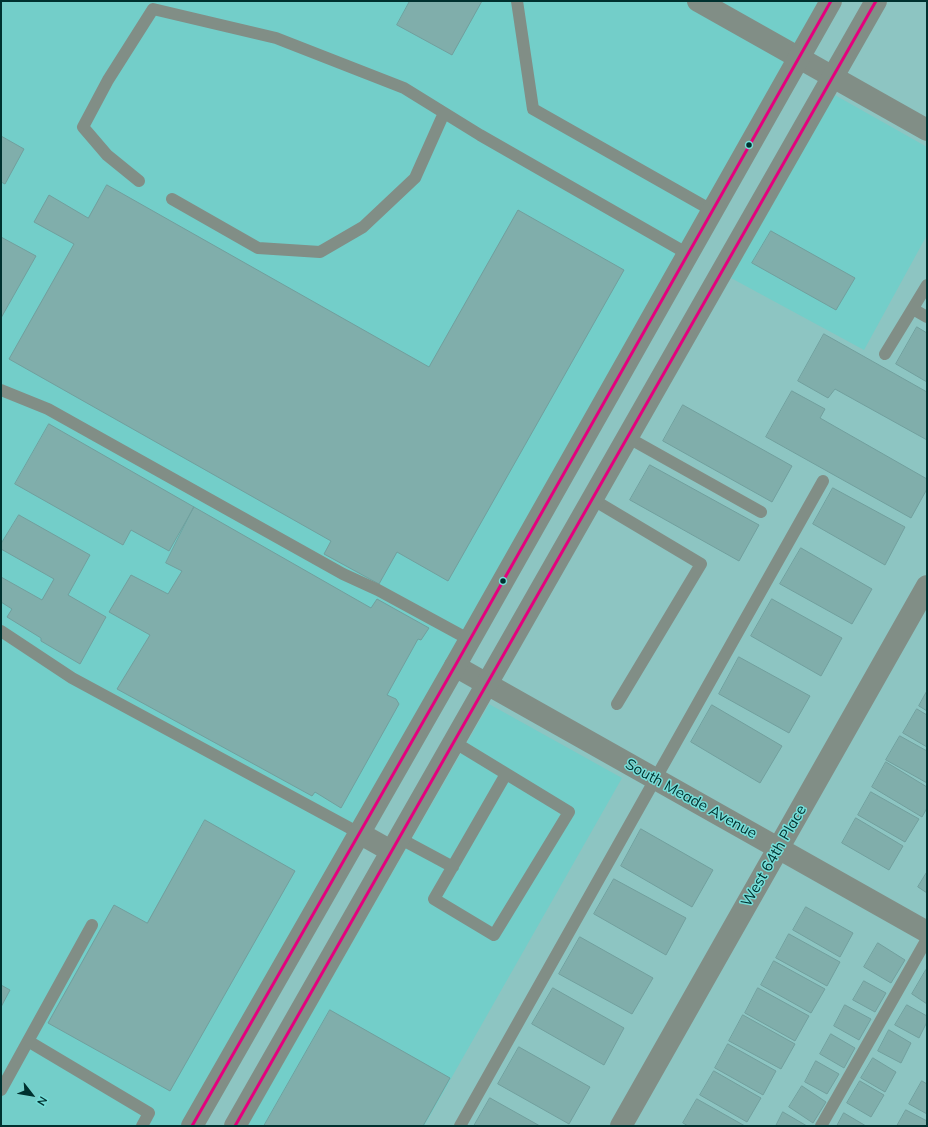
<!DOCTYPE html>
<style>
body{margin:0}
#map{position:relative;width:928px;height:1127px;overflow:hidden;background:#8dc5c2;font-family:Mulish,sans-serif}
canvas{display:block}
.frame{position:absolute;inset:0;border:2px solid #00312f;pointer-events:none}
.north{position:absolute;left:12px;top:1075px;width:40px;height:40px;-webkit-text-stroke:3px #75ddd8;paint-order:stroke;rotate:121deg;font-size:11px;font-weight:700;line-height:16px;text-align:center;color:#00312f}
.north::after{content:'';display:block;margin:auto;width:14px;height:18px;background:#00312f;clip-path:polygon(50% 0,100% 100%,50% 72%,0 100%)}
</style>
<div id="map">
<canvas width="928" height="1127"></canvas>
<div class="frame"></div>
<div class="north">N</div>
</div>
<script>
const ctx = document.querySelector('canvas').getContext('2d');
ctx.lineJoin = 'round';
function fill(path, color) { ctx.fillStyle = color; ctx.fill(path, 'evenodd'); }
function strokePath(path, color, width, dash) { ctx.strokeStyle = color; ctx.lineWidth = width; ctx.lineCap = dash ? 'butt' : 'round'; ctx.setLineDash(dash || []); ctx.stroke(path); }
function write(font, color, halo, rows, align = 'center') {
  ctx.font = font + ' Mulish,sans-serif'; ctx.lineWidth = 3; ctx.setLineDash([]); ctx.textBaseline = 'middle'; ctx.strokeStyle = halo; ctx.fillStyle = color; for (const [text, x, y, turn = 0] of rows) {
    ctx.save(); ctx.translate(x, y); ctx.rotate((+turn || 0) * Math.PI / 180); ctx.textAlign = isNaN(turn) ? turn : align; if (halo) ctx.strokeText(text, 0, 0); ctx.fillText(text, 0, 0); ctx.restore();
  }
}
fill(new Path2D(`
 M1 1H819L188 1126H1Z
 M833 94 927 147V235L864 350 731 278Z
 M489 704 622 778 424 1126H247Z`), '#73cec9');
const building = new Path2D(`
 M410 1H482L452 55 397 25Z
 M1 136 24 149 5 184 1 182Z
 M107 185 429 367 518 210 624 270 448 581 397 552 379 584 324 554 331 541 9 359 74 244 34 222 49 195 88 218Z
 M771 231 855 278 836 310 752 263Z
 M1 237 36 256 1 318Z
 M917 327 927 333V382L896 364Z
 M824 334 927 392V440L835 389 828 398 798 381Z
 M792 391 825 409 820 418 927 479V489L911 518 766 437Z
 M683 405 792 466 772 502 663 441Z
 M49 424 194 507 169 551 131 530 123 545 15 484Z
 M650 465 759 525 739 561 630 500Z
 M833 488 905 527 885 565 813 524Z
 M194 507 371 608 377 599 429 628 421 640 418 639 387 695 396 699 399 704 341 808 315 792 312 796 117 689 150 635 109 612 131 575 168 594 182 571 166 563Z
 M19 515 90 555 68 595 106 617 80 664 41 641V638L7 617 12 609 1 602V577L42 600 54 579 1 549V544Z
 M801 548 872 589 852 624 780 584Z
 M772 599 842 638 821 676 751 636Z
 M739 657 810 696 789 733 719 694Z
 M927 691V711L919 706Z
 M712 705 782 746 760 783 691 742Z
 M917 709 927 715V747L903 733Z
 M900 736 927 751V783L886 760Z
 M886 762 927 787V808L922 817 872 787Z
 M871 792 919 819 905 842 858 815Z
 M856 818 903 846 889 870 842 843Z
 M205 820 295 871 170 1091 48 1023 114 905 147 923Z
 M641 829 713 870 692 907 621 866Z
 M927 872V893L918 887Z
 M614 879 686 918 666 955 594 914Z
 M806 907 853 933 840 957 793 930Z
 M789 934 840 962 827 986 776 958Z
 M580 937 653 978 632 1014 559 974Z
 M878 943 905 960 891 983 864 967Z
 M774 961 825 989 811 1013 761 985Z
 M926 970 927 971V1004L912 994Z
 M864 981 886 993 875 1012 853 1000Z
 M1 985 10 990 1 1007Z
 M553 988 624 1028 604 1065 532 1024Z
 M758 988 809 1016 795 1041 745 1013Z
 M845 1005 871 1019 859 1040 834 1026Z
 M907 1005 927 1016V1022L919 1038 895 1025Z
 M330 1010 450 1078 423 1126H264Z
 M743 1015 795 1044 781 1069 729 1041Z
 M889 1030 911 1043 901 1063 878 1051Z
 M831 1034 855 1048 844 1068 820 1054Z
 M728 1044 776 1071 763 1095 715 1068Z
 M519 1047 590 1087 569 1124 498 1084Z
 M873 1058 896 1072 885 1092 861 1078Z
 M816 1061 839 1074 827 1094 805 1082Z
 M714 1071 761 1098 747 1122 700 1095Z
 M860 1081 884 1095 871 1117 847 1103Z
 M922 1081 927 1084V1114L909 1104Z
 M802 1086 826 1102 813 1123 789 1107Z
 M490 1098 540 1126H474Z
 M697 1099 745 1126H688L683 1123Z
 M906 1110 927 1121V1126H897Z
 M783 1112 807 1126H776Z
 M844 1113 866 1126H837Z`);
fill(building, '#80aeab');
strokePath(building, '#719f9d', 1);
strokePath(new Path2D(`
 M517 1 533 109 713 211
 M139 181 107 155 83 127 108 80 153 9 276 38 404 88 480 135 688 254
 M172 199 258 248 320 252 363 227 415 178 444 113
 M913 309 927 317
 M885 354 927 285
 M1 390 48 409 343 574 378 590 470 640
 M627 437 761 512
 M592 499 701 564 617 704
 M1 631 72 678 359 833
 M454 742 569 812 494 935 434 899 506 774
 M399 838 453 867
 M28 1041 92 925
 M1 1090 28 1041 149 1113 142 1126
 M460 1126 823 481
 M821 1126 927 939`), '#818e86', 12);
strokePath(new Path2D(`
 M698 1 927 130
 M455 666 927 932
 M621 1126 927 586`), '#818e86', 22);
strokePath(new Path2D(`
 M359 833 391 851
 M192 1126 455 666 831 1
 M235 1126 876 1`), '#818e86', 22);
strokePath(new Path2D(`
 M192 1126 455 666 831 1
 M235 1126 876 1`), '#e5007d', 3);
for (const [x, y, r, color] of [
 [749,145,3.5,"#00312f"],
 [503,581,3.5,"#00312f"]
]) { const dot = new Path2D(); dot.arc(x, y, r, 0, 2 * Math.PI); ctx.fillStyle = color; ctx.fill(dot); strokePath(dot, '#75ddd8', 1.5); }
write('15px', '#00312f', '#75ddd8', [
 ["South Meade Avenue",691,799,29],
 ["West 64th Place",774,856,-60]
]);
</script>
